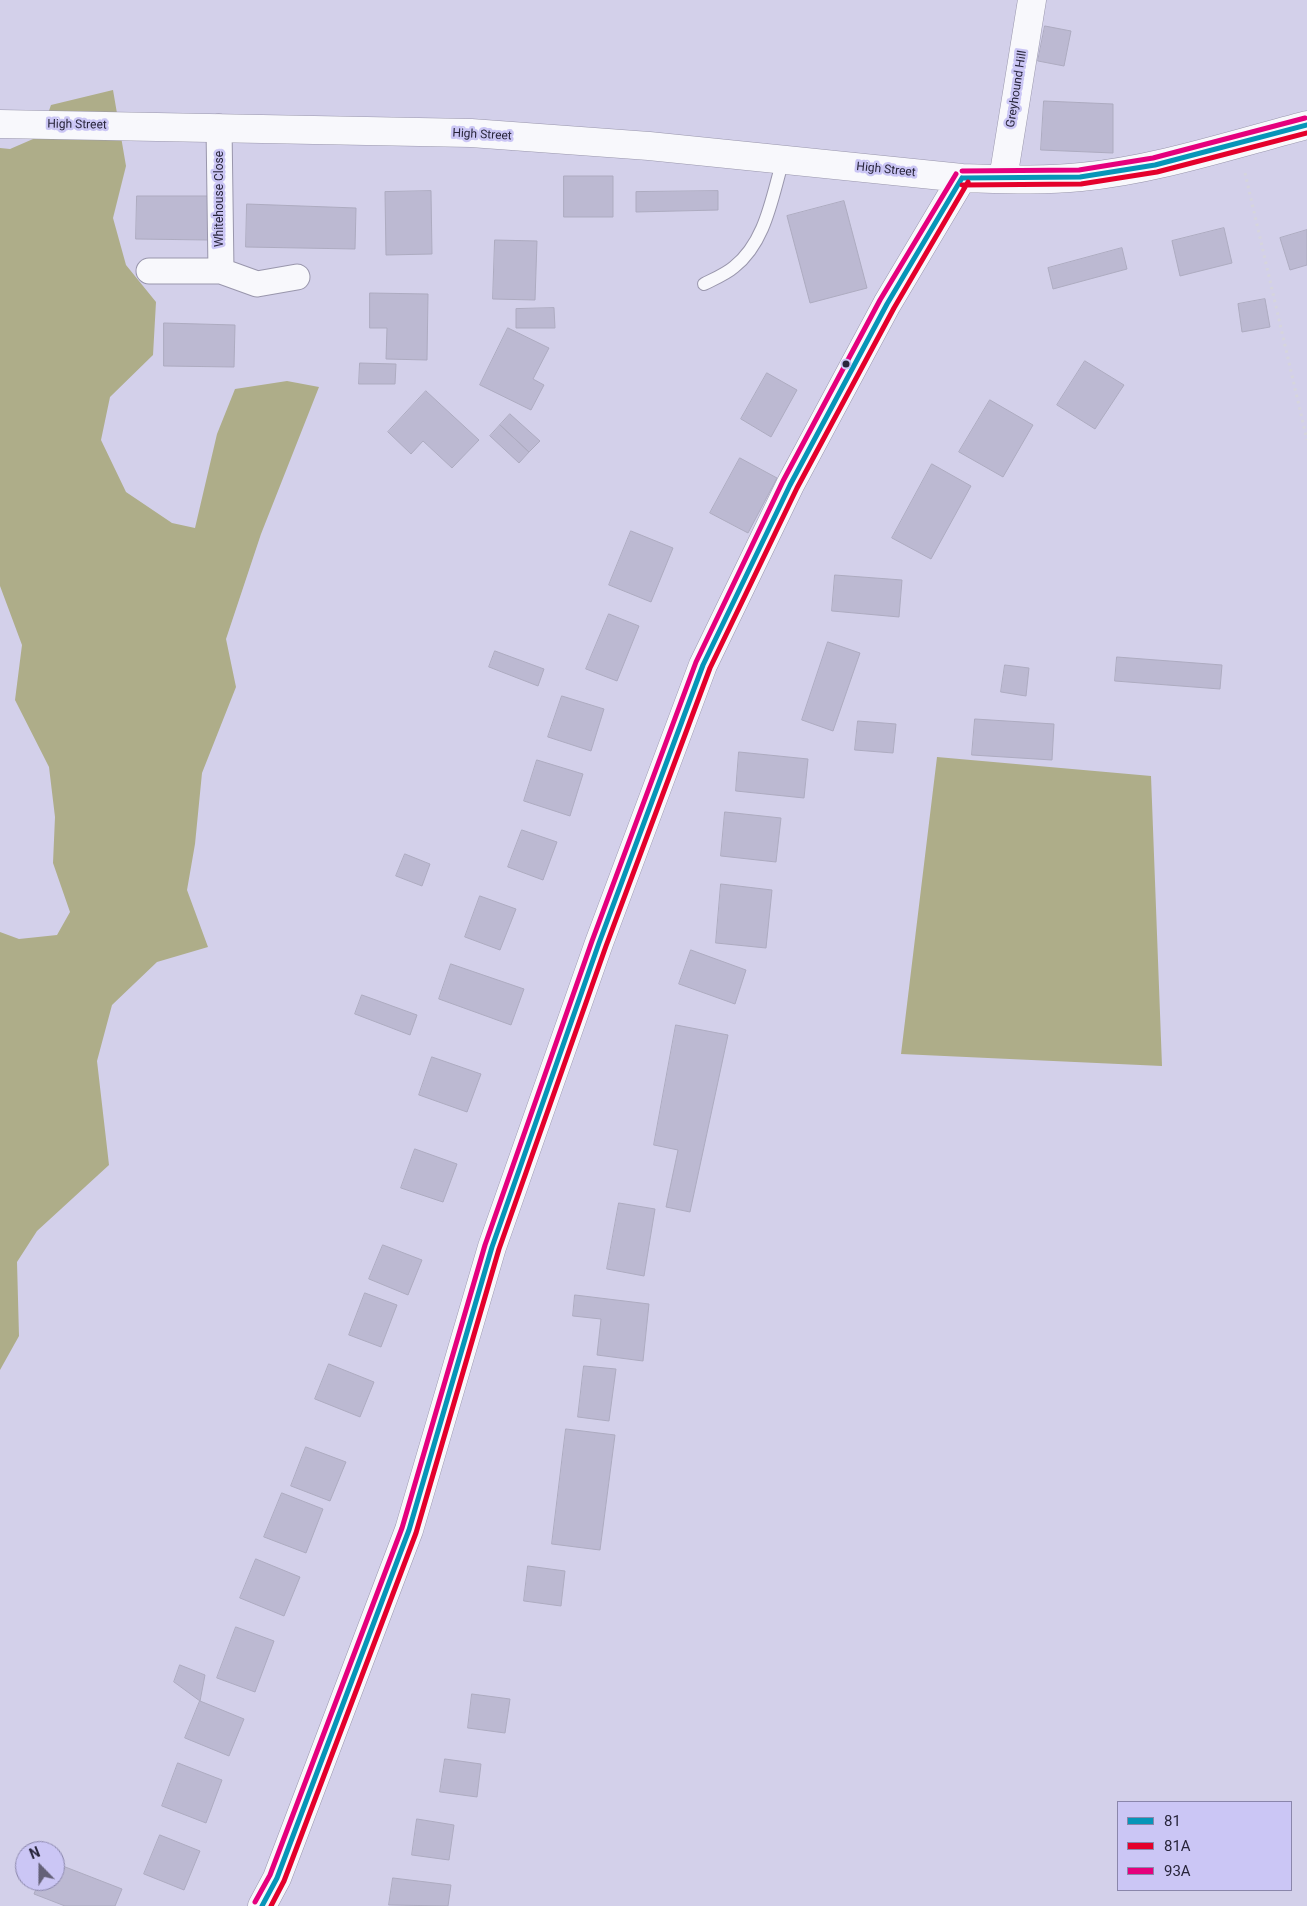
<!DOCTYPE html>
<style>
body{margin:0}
#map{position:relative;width:1307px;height:1906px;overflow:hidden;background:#d3d0ea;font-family:Roboto,sans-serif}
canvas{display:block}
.legend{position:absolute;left:1117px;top:1801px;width:175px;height:90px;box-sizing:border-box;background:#cbc6f5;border:1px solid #8a86ab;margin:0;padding:6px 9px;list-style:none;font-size:15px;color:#28253b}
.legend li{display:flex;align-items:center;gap:10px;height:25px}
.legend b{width:25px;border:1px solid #8a86ab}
.north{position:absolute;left:15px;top:1841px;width:50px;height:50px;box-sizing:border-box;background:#cbc6f5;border:1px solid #8a86ab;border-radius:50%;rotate:338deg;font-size:14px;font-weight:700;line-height:20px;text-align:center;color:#28253b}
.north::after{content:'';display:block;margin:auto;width:18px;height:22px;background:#646178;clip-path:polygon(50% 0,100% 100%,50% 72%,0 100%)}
</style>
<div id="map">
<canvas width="1307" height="1906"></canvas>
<ul class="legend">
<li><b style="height:6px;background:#0695b8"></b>81</li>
<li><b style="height:6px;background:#e4002b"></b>81A</li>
<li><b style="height:6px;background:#e5007d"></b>93A</li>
</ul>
<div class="north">N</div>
</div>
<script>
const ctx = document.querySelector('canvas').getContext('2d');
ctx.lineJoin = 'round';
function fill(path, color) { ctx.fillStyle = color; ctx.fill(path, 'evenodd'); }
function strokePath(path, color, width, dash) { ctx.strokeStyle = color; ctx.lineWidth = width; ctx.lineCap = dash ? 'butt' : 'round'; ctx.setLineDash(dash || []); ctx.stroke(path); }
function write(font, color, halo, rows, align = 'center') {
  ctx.font = font + ' Roboto,sans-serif'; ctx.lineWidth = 5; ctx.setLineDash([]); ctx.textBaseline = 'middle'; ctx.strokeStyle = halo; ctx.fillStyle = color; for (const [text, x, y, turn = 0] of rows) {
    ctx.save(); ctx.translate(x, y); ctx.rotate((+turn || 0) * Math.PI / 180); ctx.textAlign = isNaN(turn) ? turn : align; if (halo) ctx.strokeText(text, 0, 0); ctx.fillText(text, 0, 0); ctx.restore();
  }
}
fill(new Path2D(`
 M113 90 126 166 113 218 126 265 156 302 153 355 110 397 101 440 126 492 172 523 195 528 217 434 235 389 287 381 319 387 261 534 226 639 236 687 202 773 195 844 187 890 208 947 157 962 112 1005 97 1061 109 1165 37 1231 17 1262 19 1336 0 1370V932L19 939 57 935 70 912 53 863 55 817 49 767 15 700 22 645 0 586V148L10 149 40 136 51 105Z
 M937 757 1151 776 1162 1066 901 1054Z`), '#aead89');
const building = new Path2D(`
 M1045 26 1071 31 1064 66 1038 61Z
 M1044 101 1113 104V153L1041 150Z
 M564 176H613V217H564Z
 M431 191 432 254 386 255 385 192Z
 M718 191V210L636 212V192Z
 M137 196H208V240L136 239Z
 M844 201 867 288 810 303 787 216Z
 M247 204 356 208 355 249 246 247Z
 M1224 228 1232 263 1180 276 1172 241Z
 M1307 230V265L1290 270 1280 238Z
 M495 240 537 241 535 300 493 299Z
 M1122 248 1127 269 1053 289 1048 268Z
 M370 293 428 294 427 360 386 359 387 328H370Z
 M1265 299 1270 327 1242 332 1238 304Z
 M554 308 555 328H516V309Z
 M164 323 235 325 234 367 164 366Z
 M508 328 549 348 533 379 544 385 531 410 480 385Z
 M1085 361 1124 385 1095 429 1057 405Z
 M360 363 396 364 395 384H359Z
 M767 373 797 390 771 437 741 419Z
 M426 391 479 440 452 468 423 441 411 454 388 432Z
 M990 400 1033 425 1003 477 959 452Z
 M510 414 540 441 529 452 500 425Z
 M500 425 529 452 519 463 490 436Z
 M740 458 777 478 748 533 710 513Z
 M932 464 971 486 931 559 892 538Z
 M631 531 673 548 651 602 609 585Z
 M835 575 902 580 899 617 832 611Z
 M609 614 639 626 617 681 586 669Z
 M828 642 860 653 833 731 802 720Z
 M495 651 544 669 538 686 489 667Z
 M1117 657 1222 665 1220 689 1115 681Z
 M1005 665 1029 668 1026 696 1001 692Z
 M562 696 604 709 591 751 548 737Z
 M975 719 1054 724 1052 760 972 755Z
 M858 721 896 724 893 753 855 750Z
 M739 752 808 759 804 798 736 791Z
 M537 760 583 774 570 816 524 801Z
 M725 812 781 818 776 862 721 856Z
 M522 830 557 842 543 880 508 867Z
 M405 854 430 864 422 886 396 876Z
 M721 884 772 890 766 948 716 943Z
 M480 896 516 909 500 950 465 937Z
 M691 950 746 970 735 1004 679 984Z
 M451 964 524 989 511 1025 439 999Z
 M362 995 417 1015 410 1035 355 1014Z
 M676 1025 728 1035 690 1212 666 1207 678 1150 654 1145Z
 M432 1057 481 1074 467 1112 419 1095Z
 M415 1149 457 1164 443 1202 401 1188Z
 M619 1203 655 1209 644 1276 607 1269Z
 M383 1245 422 1260 408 1295 369 1279Z
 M365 1293 397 1305 381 1347 349 1335Z
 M575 1295 649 1304 643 1361 597 1355 601 1319 573 1316Z
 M329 1364 374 1382 360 1417 315 1399Z
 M584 1366 616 1369 609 1421 578 1417Z
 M566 1429 615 1435 600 1550 552 1544Z
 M306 1447 346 1462 330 1501 291 1486Z
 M282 1493 323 1509 306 1553 264 1537Z
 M256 1559 300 1577 284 1616 240 1598Z
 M528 1566 565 1571 561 1606 524 1601Z
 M236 1627 274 1641 255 1692 217 1678Z
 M180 1665 205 1675 200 1701 174 1682Z
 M472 1694 510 1699 505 1733 468 1728Z
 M200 1701 244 1719 229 1756 185 1738Z
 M445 1759 481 1764 477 1797 440 1792Z
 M178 1763 222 1780 206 1823 162 1806Z
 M417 1819 454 1825 449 1860 412 1855Z
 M160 1835 200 1851 184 1890 144 1874Z
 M55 1863 122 1889 115 1906H65L34 1894 39 1881H55Z
 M393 1878 451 1885 448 1906 389 1905Z`);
fill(building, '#bcb9d2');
strokePath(building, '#adabc0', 1);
const service = new Path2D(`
 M704 284C714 279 726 274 734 267 766 242 772 196 783 160`);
const minor = new Path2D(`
 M219 127 221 271 257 284 297 277
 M149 271H221`);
const tertiary = new Path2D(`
 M0 124 471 133 649 146 962 178C1001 179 1042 181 1081 177 1156 170 1234 144 1307 125
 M1003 179 1032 0
 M262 1906 277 1878 409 1530 492 1247 599 943 703 665 790 485 887 304 962 178`);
strokePath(service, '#9996ac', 14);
strokePath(minor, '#9996ac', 27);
strokePath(tertiary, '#9996ac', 29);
strokePath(new Path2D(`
 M1245 173 1307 440`), '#d6d5dd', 3, [2.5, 4]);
strokePath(service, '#f8f8fc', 12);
strokePath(minor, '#f8f8fc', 25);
strokePath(tertiary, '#f8f8fc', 28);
strokePath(new Path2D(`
 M962 178 1080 177 1155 165 1307 125
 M262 1906 277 1878 409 1530 492 1247 599 943 703 665 790 485 887 304 962 178`), '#0695b8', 5);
strokePath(new Path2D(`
 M962 185 1081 184 1157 172 1307 133
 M271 1906 284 1881 416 1533 499 1249 606 946 710 668 797 488 894 308 968 182`), '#e4002b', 5);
strokePath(new Path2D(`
 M962 171 1079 170 1153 158 1305 118
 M255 1902 270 1875 402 1528 485 1245 592 941 696 662 783 481 880 300 956 174`), '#e5007d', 5);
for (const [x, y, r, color] of [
 [846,364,4.5,"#28253b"]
]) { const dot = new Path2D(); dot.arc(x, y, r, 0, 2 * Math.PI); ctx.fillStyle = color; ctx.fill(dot); strokePath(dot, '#cbc6f5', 2); }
write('12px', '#28253b', '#cbc6f5', [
 ["Greyhound Hill",1017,89,-81],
 ["High Street",77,125,1],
 ["High Street",482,135,3],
 ["High Street",886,170,6],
 ["Whitehouse Close",220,199,-90]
]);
</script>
